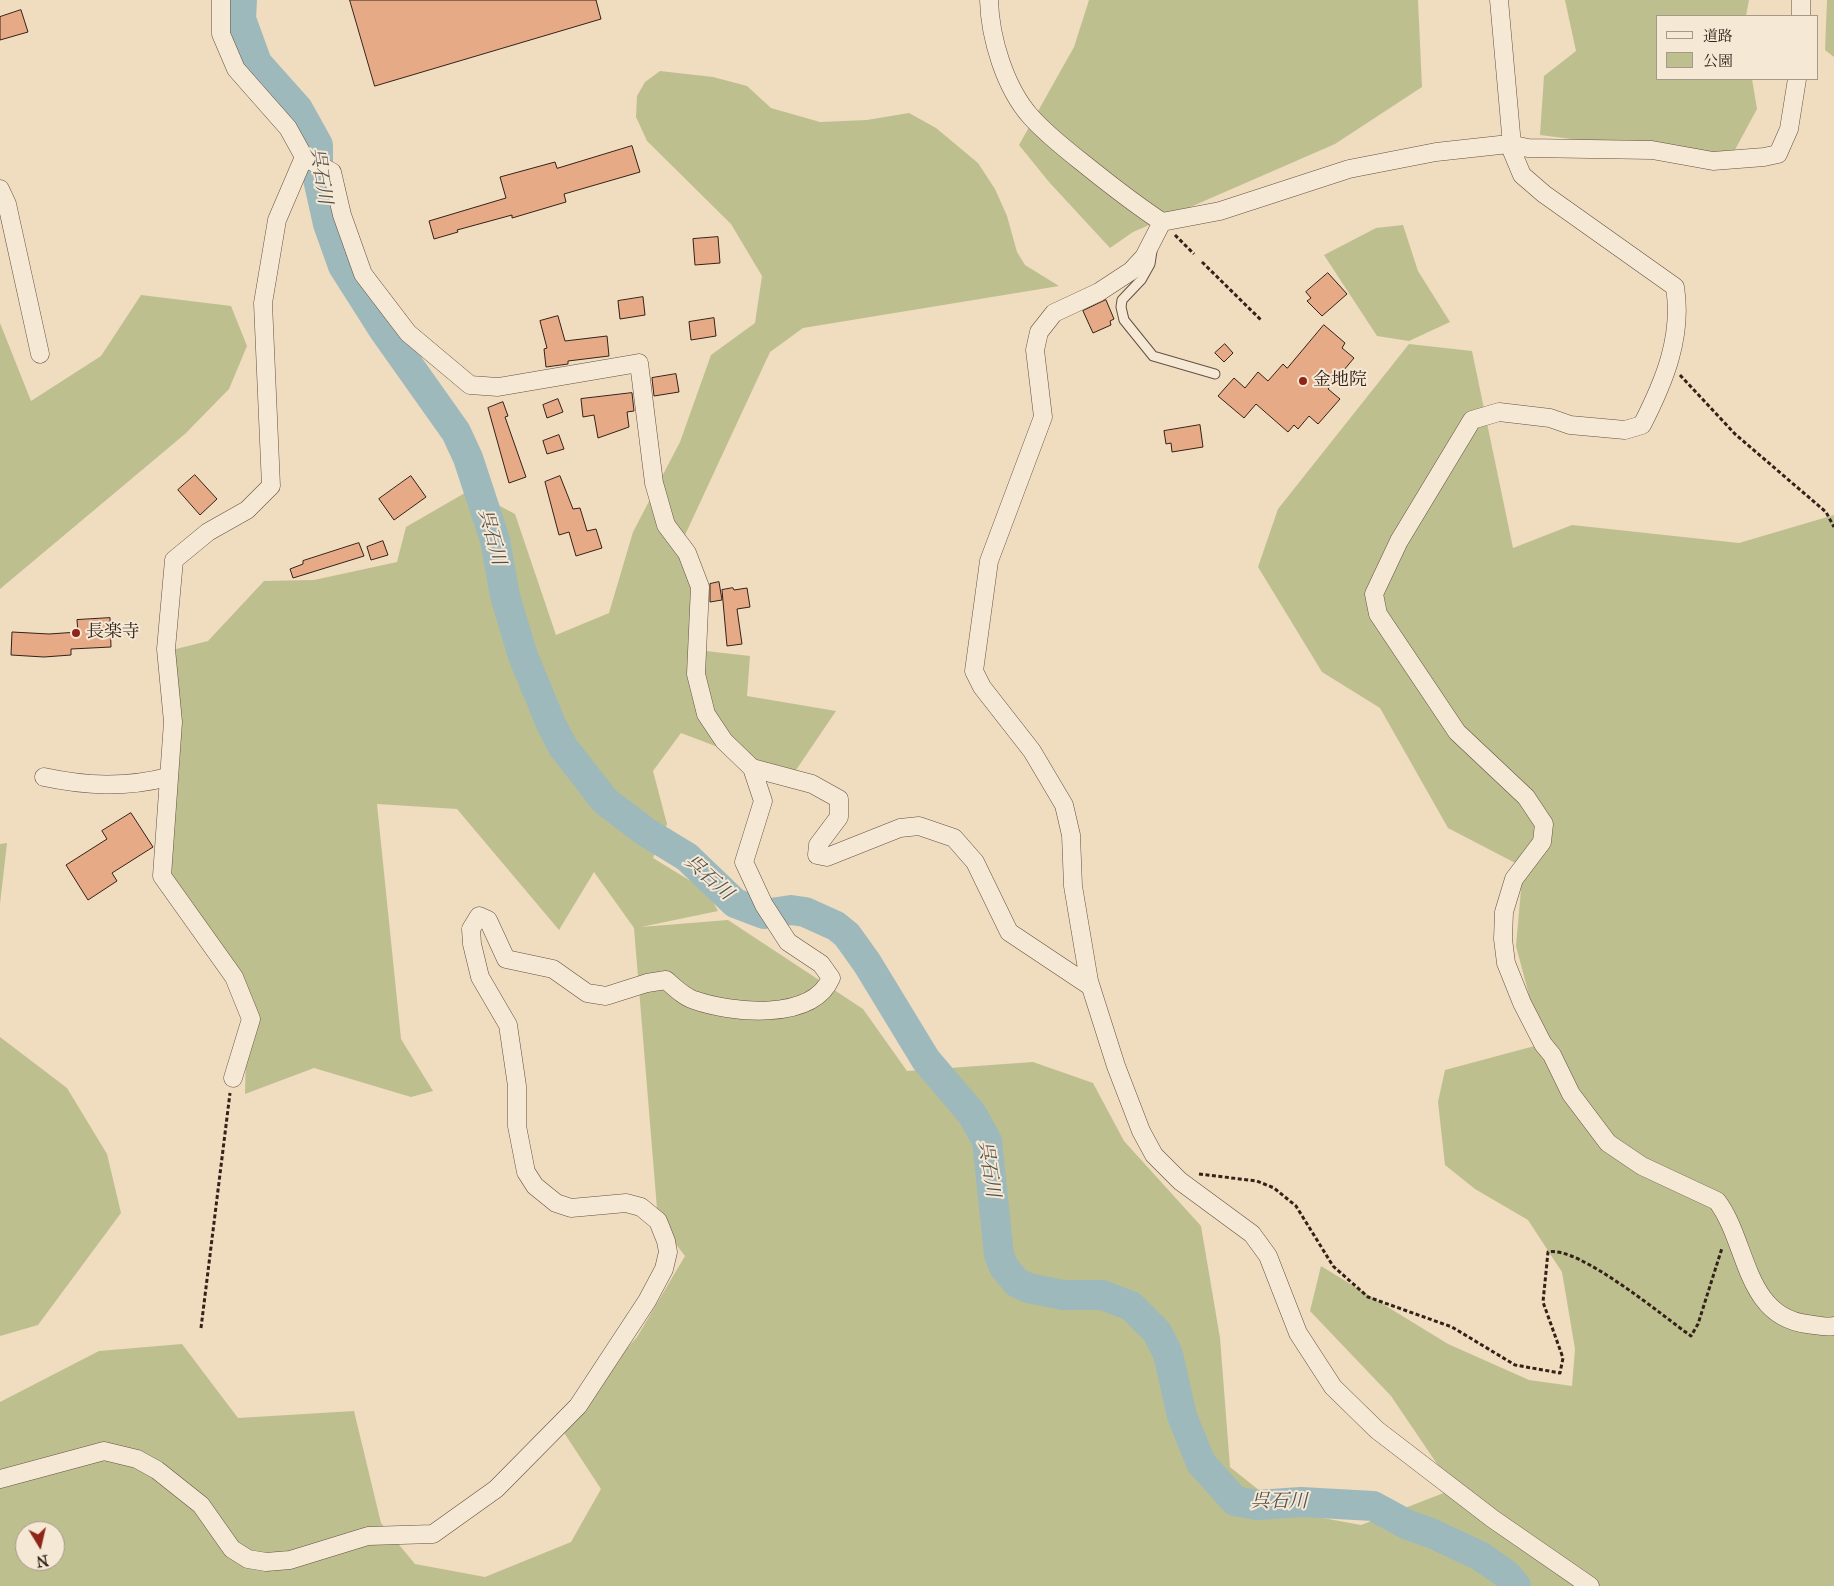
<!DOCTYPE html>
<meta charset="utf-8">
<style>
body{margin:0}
#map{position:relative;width:1834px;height:1586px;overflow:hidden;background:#f0dcbf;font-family:"IM FELL Great Primer","Noto Serif JP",serif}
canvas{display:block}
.legend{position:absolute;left:1656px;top:15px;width:162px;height:65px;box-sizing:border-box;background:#f5e8d5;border:1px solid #a8988a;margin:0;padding:6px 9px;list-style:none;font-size:15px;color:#342119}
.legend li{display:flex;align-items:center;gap:10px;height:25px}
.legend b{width:25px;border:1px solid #a8988a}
.north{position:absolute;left:15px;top:1521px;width:50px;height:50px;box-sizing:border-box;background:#f5e8d5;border:1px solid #a8988a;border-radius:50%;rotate:171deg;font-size:14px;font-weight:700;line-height:20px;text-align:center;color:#342119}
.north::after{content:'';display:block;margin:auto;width:18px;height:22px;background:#8f2418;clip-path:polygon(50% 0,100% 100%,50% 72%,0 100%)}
</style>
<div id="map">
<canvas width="1834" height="1586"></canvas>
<ul class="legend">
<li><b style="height:6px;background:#f5e8d5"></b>道路</li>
<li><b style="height:14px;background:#bebf8f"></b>公園</li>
</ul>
<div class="north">N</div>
</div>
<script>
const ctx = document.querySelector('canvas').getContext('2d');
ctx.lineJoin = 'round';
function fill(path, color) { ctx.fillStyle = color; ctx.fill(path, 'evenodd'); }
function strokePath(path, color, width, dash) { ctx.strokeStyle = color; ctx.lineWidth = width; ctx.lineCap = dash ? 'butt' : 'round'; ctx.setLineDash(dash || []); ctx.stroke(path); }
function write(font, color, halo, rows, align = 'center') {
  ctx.font = font + ' "IM FELL Great Primer","Noto Serif JP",serif'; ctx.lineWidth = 4; ctx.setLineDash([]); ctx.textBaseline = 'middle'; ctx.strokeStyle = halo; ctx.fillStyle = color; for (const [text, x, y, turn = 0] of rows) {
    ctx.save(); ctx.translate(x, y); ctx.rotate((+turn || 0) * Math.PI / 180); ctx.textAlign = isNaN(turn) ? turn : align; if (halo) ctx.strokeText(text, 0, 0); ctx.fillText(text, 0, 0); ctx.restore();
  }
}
fill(new Path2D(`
 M1089 0H1418L1422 87 1335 144 1133 232 1110 248 1049 182 1019 145 1074 47Z
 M1565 0H1749L1746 16H1658V79H1752L1757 109 1730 159 1540 135 1544 76 1576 51Z
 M1827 0H1834V57L1825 50Z
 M660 71 713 77 747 86 771 108 820 122 867 120 909 113 936 128 978 163 995 189 1007 216 1017 252 1025 265 1059 286 803 328 770 352 685 535 697 650 750 656 747 696 836 711 796 770 739 755 681 733 653 771 667 824 653 858 707 891 718 911 641 927 728 920 863 1009 907 1071 1033 1062 1093 1083 1124 1141 1201 1226 1220 1338 1230 1467 1285 1511 1361 1525 1454 1489 1391 1396 1310 1311 1321 1266 1448 1344 1529 1380 1572 1386 1575 1349 1562 1272 1528 1220 1475 1189 1445 1165 1438 1102 1445 1070 1542 1044 1516 946 1523 867 1448 828 1380 708 1322 672 1258 567 1278 509 1409 344 1472 351 1513 548 1572 525 1739 543 1834 515V1586H0V1402L99 1351 182 1344 238 1418 354 1411 381 1523 415 1564 485 1577 571 1542 601 1489 559 1425 637 1337 685 1256 658 1221 634 928 594 872 559 930 457 809 377 804 401 1039 433 1091 411 1097 314 1068 245 1094 247 1009 162 876 171 739 160 653 208 641 264 581 314 580 397 562 406 527 470 490 515 514 556 635 609 613 633 532 680 442 711 355 755 323 762 276 731 224 647 141 636 117 637 96 645 82ZM25 1531H55V1561H25Z
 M1403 225 1418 271 1450 322 1409 341 1377 336 1324 255 1376 228Z
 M141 295 231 306 247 346 229 389 185 434 0 589V323L31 401 101 356Z
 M7 843 0 904V844Z
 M0 1037 67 1088 107 1154 121 1213 38 1325 0 1336Z`), '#bebf8f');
strokePath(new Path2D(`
 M242 0 241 19 257 63 298 109 318 145V179L328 224 343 266 383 329 456 432 468 458 495 540 505 596 523 656 551 724 563 747 605 801 646 832 687 857 735 903 764 914 791 910 805 912 836 926 847 935 867 963 926 1060 972 1114 987 1141 999 1255 1004 1267 1016 1282 1028 1288 1063 1295H1102L1131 1306 1157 1332 1168 1354 1182 1416 1201 1463 1235 1501 1257 1505 1301 1502 1373 1506 1408 1525 1431 1533 1480 1556 1506 1574 1516 1586`), '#9eb9bc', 30);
const building = new Path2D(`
 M350 0H596L601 19 375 86Z
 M21 10 28 32 0 40V17Z
 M632 146 640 172 564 194 566 202 512 218V215L457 230 458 232 434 239 429 221 506 198 500 177 555 162 557 168Z
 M718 237 720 263 695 265 693 239Z
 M1328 273 1347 294 1322 316 1307 301 1311 298 1306 292Z
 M643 297 645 315 620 319 618 301Z
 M1106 300 1114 319 1110 321 1111 325 1093 333 1083 311Z
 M558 316 565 341 607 336 609 356 568 361V364L546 367 544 349 547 348 540 321Z
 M714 318 716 336 691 340 689 322Z
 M1324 325 1345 343 1342 348 1354 358 1328 389 1340 399 1318 424 1309 416 1298 429 1294 425 1288 432 1256 404 1244 418 1218 396 1234 378 1245 388 1258 372 1268 381 1283 364 1287 368Z
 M1225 344 1233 353 1224 362 1215 353Z
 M676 374 679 392 654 396 652 378Z
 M632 393 634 411 627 412 629 427 598 438 594 415 583 417 581 399Z
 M558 399 563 412 547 418 543 405Z
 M503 402 508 416 505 417 526 477 509 483 488 408Z
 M1200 425 1203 447 1172 452 1171 443 1166 444 1164 431Z
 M559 435 564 449 547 454 543 441Z
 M195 475 217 499 200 515 178 490Z
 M411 476 426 497 394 520 379 499Z
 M560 476 573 509 580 508 587 531 596 529 602 548 576 556 569 532 559 535 545 482Z
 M383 541 388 555 371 560 367 547Z
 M359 543 364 556 293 578 290 569 303 564V561Z
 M719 582 722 600 710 602V584Z
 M733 588 734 590 747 588 750 607 737 609 742 644 727 646 722 590Z
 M110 618 111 647 71 649V655L44 657 11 655 12 632 49 634 78 632 77 620Z
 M131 813 153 847 112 873 117 881 88 900 66 865 107 839 102 831Z`);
fill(building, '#e6ab86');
strokePath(building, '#342119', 1);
const service = new Path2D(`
 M1152 251 1150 264 1141 280 1122 300 1121 307 1124 320 1153 356 1215 374`);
const minor = new Path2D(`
 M989 0C990 38 1005 88 1031 117 1048 136 1068 151 1088 167 1113 187 1136 205 1162 222
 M1499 0 1512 145
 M1801 16V0
 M1509 144 1522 175 1544 194 1675 287C1683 337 1664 382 1642 425L1625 430 1570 425 1550 418 1499 412 1472 420 1399 541 1374 594 1378 614 1457 732 1526 797 1544 824 1542 842 1514 879 1504 912 1503 939 1506 963 1522 1003 1543 1044 1552 1055 1571 1094 1608 1143 1642 1166 1717 1201C1748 1242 1744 1316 1807 1324 1816 1325 1826 1328 1834 1326
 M0 189 7 204 40 354
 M752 768 812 784 839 799V817L818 845 817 855 827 857 900 828 919 826 954 838 975 862 1009 932 1090 986
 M44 777C86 786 125 788 168 777
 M233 1078 251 1019 234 977 162 876 173 722 166 649 174 560 208 532 247 510 271 486 263 303 277 220 304 157
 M0 1479 104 1451 137 1459 157 1470 201 1505 232 1549 248 1559 266 1562 290 1560 368 1536 433 1534 496 1489 578 1406 647 1301 664 1269 668 1252 666 1241 658 1221 641 1207 626 1203 571 1208 556 1203 535 1186 526 1172 517 1126V1086L508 1025 480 977 472 944 471 929 479 916 488 920 506 959 553 969 587 993 606 996 647 983 666 980C674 987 684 997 694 1000 731 1013 812 1022 831 978L821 964 788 942 764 905 744 862 763 801 752 768 724 741 706 714 696 674 700 587 687 553 666 525 654 483 639 363 498 387 470 385 408 333 363 274 342 215 332 172 304 157 288 128 236 69 221 34V0
 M1590 1586 1493 1519 1377 1430 1333 1387 1298 1333 1268 1256 1252 1234 1180 1181 1154 1155 1141 1131 1116 1066 1089 981 1073 886 1071 835 1064 805 1032 751 982 687 974 671 989 561 1043 417 1035 350 1039 332 1054 313 1099 292 1131 271 1144 257 1162 222 1220 211 1349 169 1436 152 1509 144 1528 148 1652 150 1713 161 1764 157 1778 154 1789 129 1797 79`);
strokePath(service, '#635042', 11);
strokePath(minor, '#635042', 19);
strokePath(new Path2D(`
 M1175 235 1194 254
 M1202 262 1261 320
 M1680 375 1735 434 1826 512 1834 527
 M1199 1174 1257 1181 1274 1188 1296 1206 1333 1266 1368 1297 1452 1327 1515 1365 1560 1373 1563 1358 1543 1302 1548 1252C1578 1245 1664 1317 1691 1336L1698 1324 1722 1248
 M201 1328 230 1093`), '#342119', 3, [4, 2.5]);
strokePath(service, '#f5e8d5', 9);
strokePath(minor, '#f5e8d5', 18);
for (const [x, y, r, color] of [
 [1303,381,5,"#8f2418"],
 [76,633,5,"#8f2418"]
]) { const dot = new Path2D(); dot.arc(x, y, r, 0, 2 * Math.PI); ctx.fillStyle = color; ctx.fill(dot); strokePath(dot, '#f5e8d5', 2); }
write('18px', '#342119', '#f5e8d5', [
 ["金地院",1313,381],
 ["長楽寺",86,633]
], 'left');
write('italic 19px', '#544f4a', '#f5e8d5', [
 ["呉石川",320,176,81],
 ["呉石川",491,537,75],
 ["呉石川",708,878,42],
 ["呉石川",988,1169,81],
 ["呉石川",1279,1502]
]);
</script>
